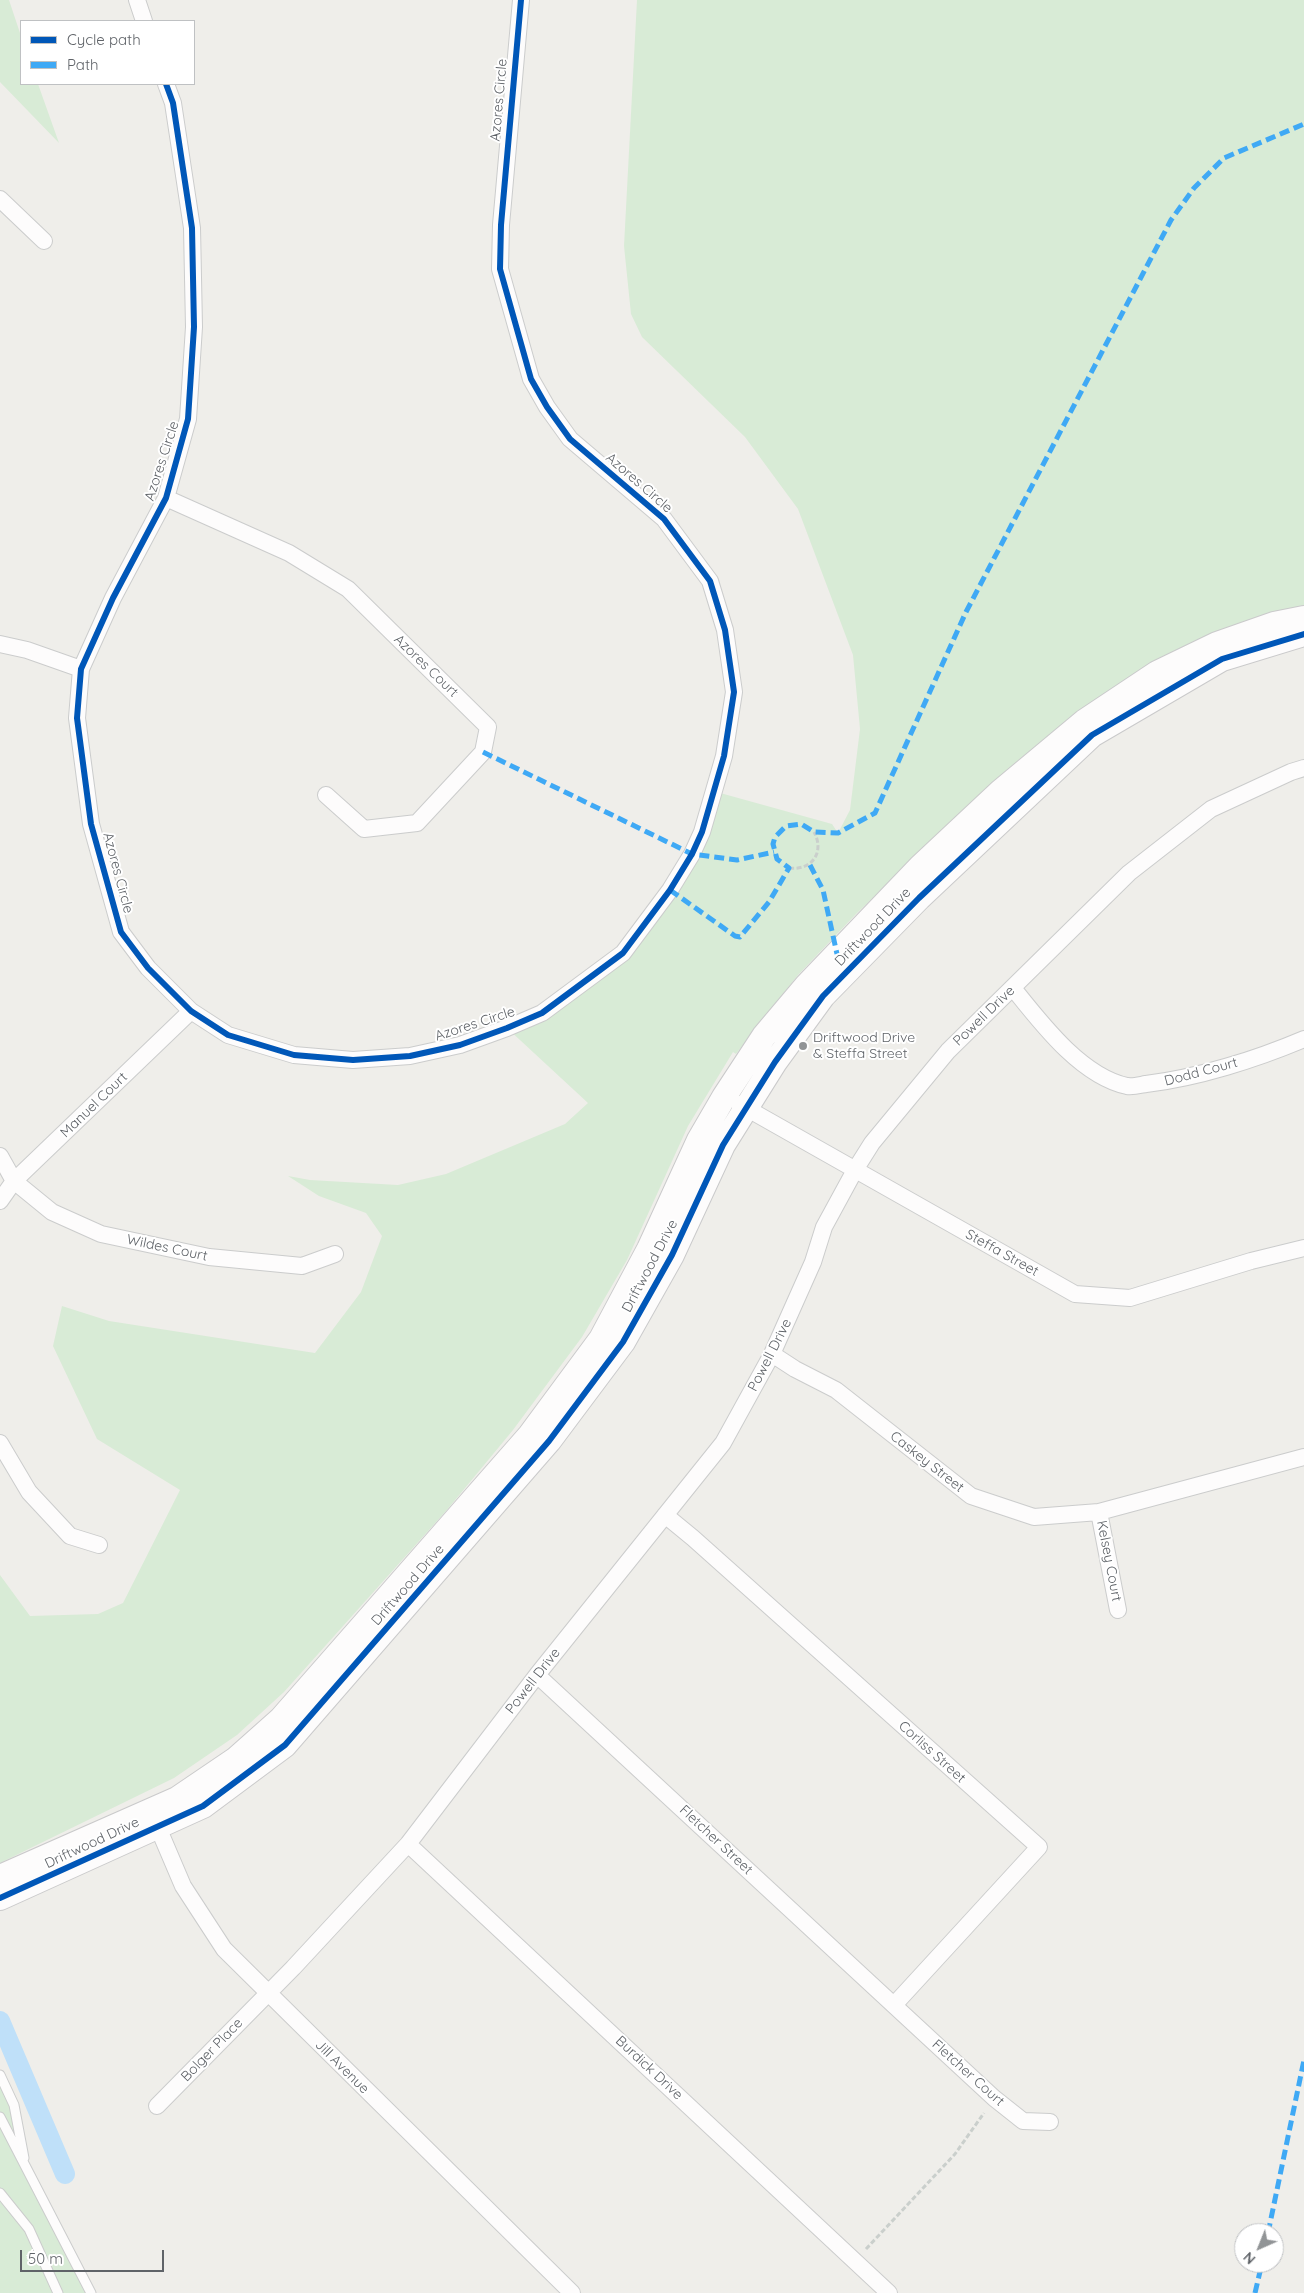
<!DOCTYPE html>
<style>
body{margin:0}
#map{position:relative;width:1304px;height:2293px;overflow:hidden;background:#efeeea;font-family:Quicksand,sans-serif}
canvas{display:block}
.legend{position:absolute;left:20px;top:20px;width:175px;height:65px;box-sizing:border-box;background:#fff;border:1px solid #bfc1c3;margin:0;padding:6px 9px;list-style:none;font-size:15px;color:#5f6368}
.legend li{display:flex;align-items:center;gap:10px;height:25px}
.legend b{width:25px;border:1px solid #bfc1c3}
.north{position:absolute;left:1234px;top:2223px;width:50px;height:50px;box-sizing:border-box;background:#fff;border:1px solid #bfc1c3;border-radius:50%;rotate:224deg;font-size:14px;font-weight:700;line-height:20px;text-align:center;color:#5f6368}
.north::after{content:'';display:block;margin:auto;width:18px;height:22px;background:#919496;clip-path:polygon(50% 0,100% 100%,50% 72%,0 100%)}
.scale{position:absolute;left:20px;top:2250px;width:144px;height:22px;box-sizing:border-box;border:2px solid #5f6368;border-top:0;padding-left:6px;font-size:15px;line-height:18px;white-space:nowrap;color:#5f6368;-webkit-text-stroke:4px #fff;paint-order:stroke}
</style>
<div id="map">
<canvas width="1304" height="2293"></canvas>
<ul class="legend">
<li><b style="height:6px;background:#0057b8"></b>Cycle path</li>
<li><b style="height:6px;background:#3fa9f5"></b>Path</li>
</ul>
<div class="north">N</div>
<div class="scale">50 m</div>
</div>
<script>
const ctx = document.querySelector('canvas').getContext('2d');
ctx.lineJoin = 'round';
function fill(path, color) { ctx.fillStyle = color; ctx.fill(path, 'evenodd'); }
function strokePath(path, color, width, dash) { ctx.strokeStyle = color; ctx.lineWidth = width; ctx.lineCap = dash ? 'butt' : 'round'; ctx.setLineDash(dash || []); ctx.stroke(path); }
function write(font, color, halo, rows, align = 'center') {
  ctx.font = font + ' Quicksand,sans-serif'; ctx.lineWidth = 4; ctx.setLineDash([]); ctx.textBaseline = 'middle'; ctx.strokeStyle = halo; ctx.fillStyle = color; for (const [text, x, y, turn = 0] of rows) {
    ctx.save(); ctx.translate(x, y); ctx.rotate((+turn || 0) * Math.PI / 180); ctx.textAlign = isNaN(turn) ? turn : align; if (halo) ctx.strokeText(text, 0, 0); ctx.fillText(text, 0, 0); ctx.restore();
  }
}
fill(new Path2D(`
 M0 0H9L21 36V84H38L59 143 0 82Z
 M637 0H1304V608L1184 649 1115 686 1066 723 963 812 856 914 798 975 736 1054 733 1052 688 1126 627 1260 582 1337 513 1430 446 1511 284 1692 237 1735 174 1778 0 1863V1575L30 1616 98 1614 123 1603 180 1490 97 1439 53 1346 62 1306 109 1321 315 1353 361 1292 382 1236 366 1213 319 1196 288 1176 310 1180 398 1185 446 1174 565 1124 588 1103 507 1028 623 953 670 890 713 791 832 824 838 833 850 810 860 729 853 655 798 509 745 437 642 337 631 314 624 246Z
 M0 2075 14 2105 26 2169 91 2293H0Z`), '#d8ebd6');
strokePath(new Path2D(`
 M0 2021 65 2174`), '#bfe0f9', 20);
const lane = new Path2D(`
 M0 2075 14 2105 24 2158
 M0 2117 91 2293
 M0 2193 29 2229 58 2293`);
const street = new Path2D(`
 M137 0 144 21
 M166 84 173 103 192 228 194 327 188 419 166 498 113 598 81 669 77 718 91 824 121 932 148 968 191 1011 228 1035 294 1055 353 1060 410 1056 460 1045 507 1028 542 1013 623 953 670 890 692 854 702 832 724 756 734 692 725 630 710 581 664 519 570 439 547 407 531 379 500 269 501 225 521 0
 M0 199 44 241
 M166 498 289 553 348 589 488 727 483 752 417 823 364 829 326 795
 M0 644 27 650 81 669
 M1013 988C1041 1023 1081 1076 1127 1086 1133 1087 1140 1085 1146 1084 1197 1078 1257 1059 1304 1039
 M739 1104 1075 1294 1130 1298 1251 1261 1304 1248
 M0 1156 14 1181 52 1212 101 1234 209 1257 302 1266 335 1254
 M0 1201 14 1181 191 1011
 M772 1354 795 1369 836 1390 971 1496 1034 1517 1099 1512 1304 1457
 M0 1443 29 1492 70 1536 99 1545
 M1099 1512 1118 1610
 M665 1515 693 1538 1039 1847 894 2005
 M537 1675 994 2098 1023 2121 1050 2122
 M154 1818 183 1886 224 1949 572 2293
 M408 1844 889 2293
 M157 2106 293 1968 408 1844 537 1675 723 1443 772 1354 813 1262 824 1227 855 1170 872 1143 948 1051 1129 873 1211 809 1291 772 1304 768`);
const secondary = new Path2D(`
 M0 1877 177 1799 236 1759 281 1719 530 1435 601 1339 649 1249 699 1140 724 1097 764 1036 807 985 920 867 1000 792 1085 721 1157 673 1217 644 1274 624 1304 618
 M0 1898 203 1806 285 1745 549 1441 623 1342 672 1255 723 1145 775 1062 823 996 919 898 1092 735 1222 659 1304 634`);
strokePath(lane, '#cbcccc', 11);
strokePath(street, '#cbcccc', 18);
strokePath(secondary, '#cacacb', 26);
strokePath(new Path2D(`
 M789 868C812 871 825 852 814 832
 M866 2249 955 2154 984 2113`), '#cacfcc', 3, [5, 2.5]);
strokePath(lane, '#fdfcfc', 9);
strokePath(street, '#fdfcfc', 16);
strokePath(secondary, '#fdfcfc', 24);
strokePath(new Path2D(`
 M483 752 692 854 737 860 774 852
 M810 865 823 890 837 954
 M670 890 735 936 740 937 769 902 789 868 777 859 773 844 775 837 786 826 801 824 814 832 838 833 875 813 966 612 1171 220 1194 188 1224 158 1304 124
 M1268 2233 1304 2060
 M1255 2293 1262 2263`), '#3fa9f5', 5, [10, 5]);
strokePath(new Path2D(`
 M166 84 173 103 192 228 194 327 188 419 166 498 113 598 81 669 77 718 91 824 121 932 148 968 191 1011 228 1035 294 1055 353 1060 410 1056 460 1045 507 1028 542 1013 623 953 670 890 692 854 702 832 724 756 734 692 725 630 710 581 664 519 570 439 547 407 531 379 500 269 501 225 521 0
 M0 1898 203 1806 285 1745 549 1441 623 1342 672 1255 723 1145 775 1062 823 996 919 898 1092 735 1222 659 1304 634`), '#0057b8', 6);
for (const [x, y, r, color] of [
 [803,1046,5,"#919496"]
]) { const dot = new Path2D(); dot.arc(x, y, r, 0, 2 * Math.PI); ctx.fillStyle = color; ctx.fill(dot); strokePath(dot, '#fff', 2); }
write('14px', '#5f6368', '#fff', [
 ["Azores Circle",499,100,-85],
 ["Azores Circle",162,461,-72],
 ["Azores Circle",639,483,41],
 ["Azores Court",426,666,44],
 ["Azores Circle",118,873,75],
 ["Driftwood Drive",873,927,-46],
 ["Powell Drive",984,1016,-44],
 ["Azores Circle",475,1024,-18],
 ["Dodd Court",1201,1072,-15],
 ["Manuel Court",94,1105,-44],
 ["Wildes Court",167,1248,12],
 ["Steffa Street",1002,1253,29],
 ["Driftwood Drive",650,1266,-62],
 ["Powell Drive",770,1355,-63],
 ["Caskey Street",927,1462,38],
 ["Kelsey Court",1109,1561,79],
 ["Driftwood Drive",408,1585,-49],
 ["Powell Drive",533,1681,-52],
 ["Corliss Street",932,1752,42],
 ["Fletcher Street",716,1840,43],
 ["Driftwood Drive",92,1843,-25],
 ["Bolger Place",212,2050,-46],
 ["Jill Avenue",342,2067,45],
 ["Burdick Drive",649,2068,43],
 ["Fletcher Court",968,2073,42]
]);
write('14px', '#5f6368', '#fff', [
 ["Driftwood Drive",813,1038],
 ["& Steffa Street",813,1054]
], 'left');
</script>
